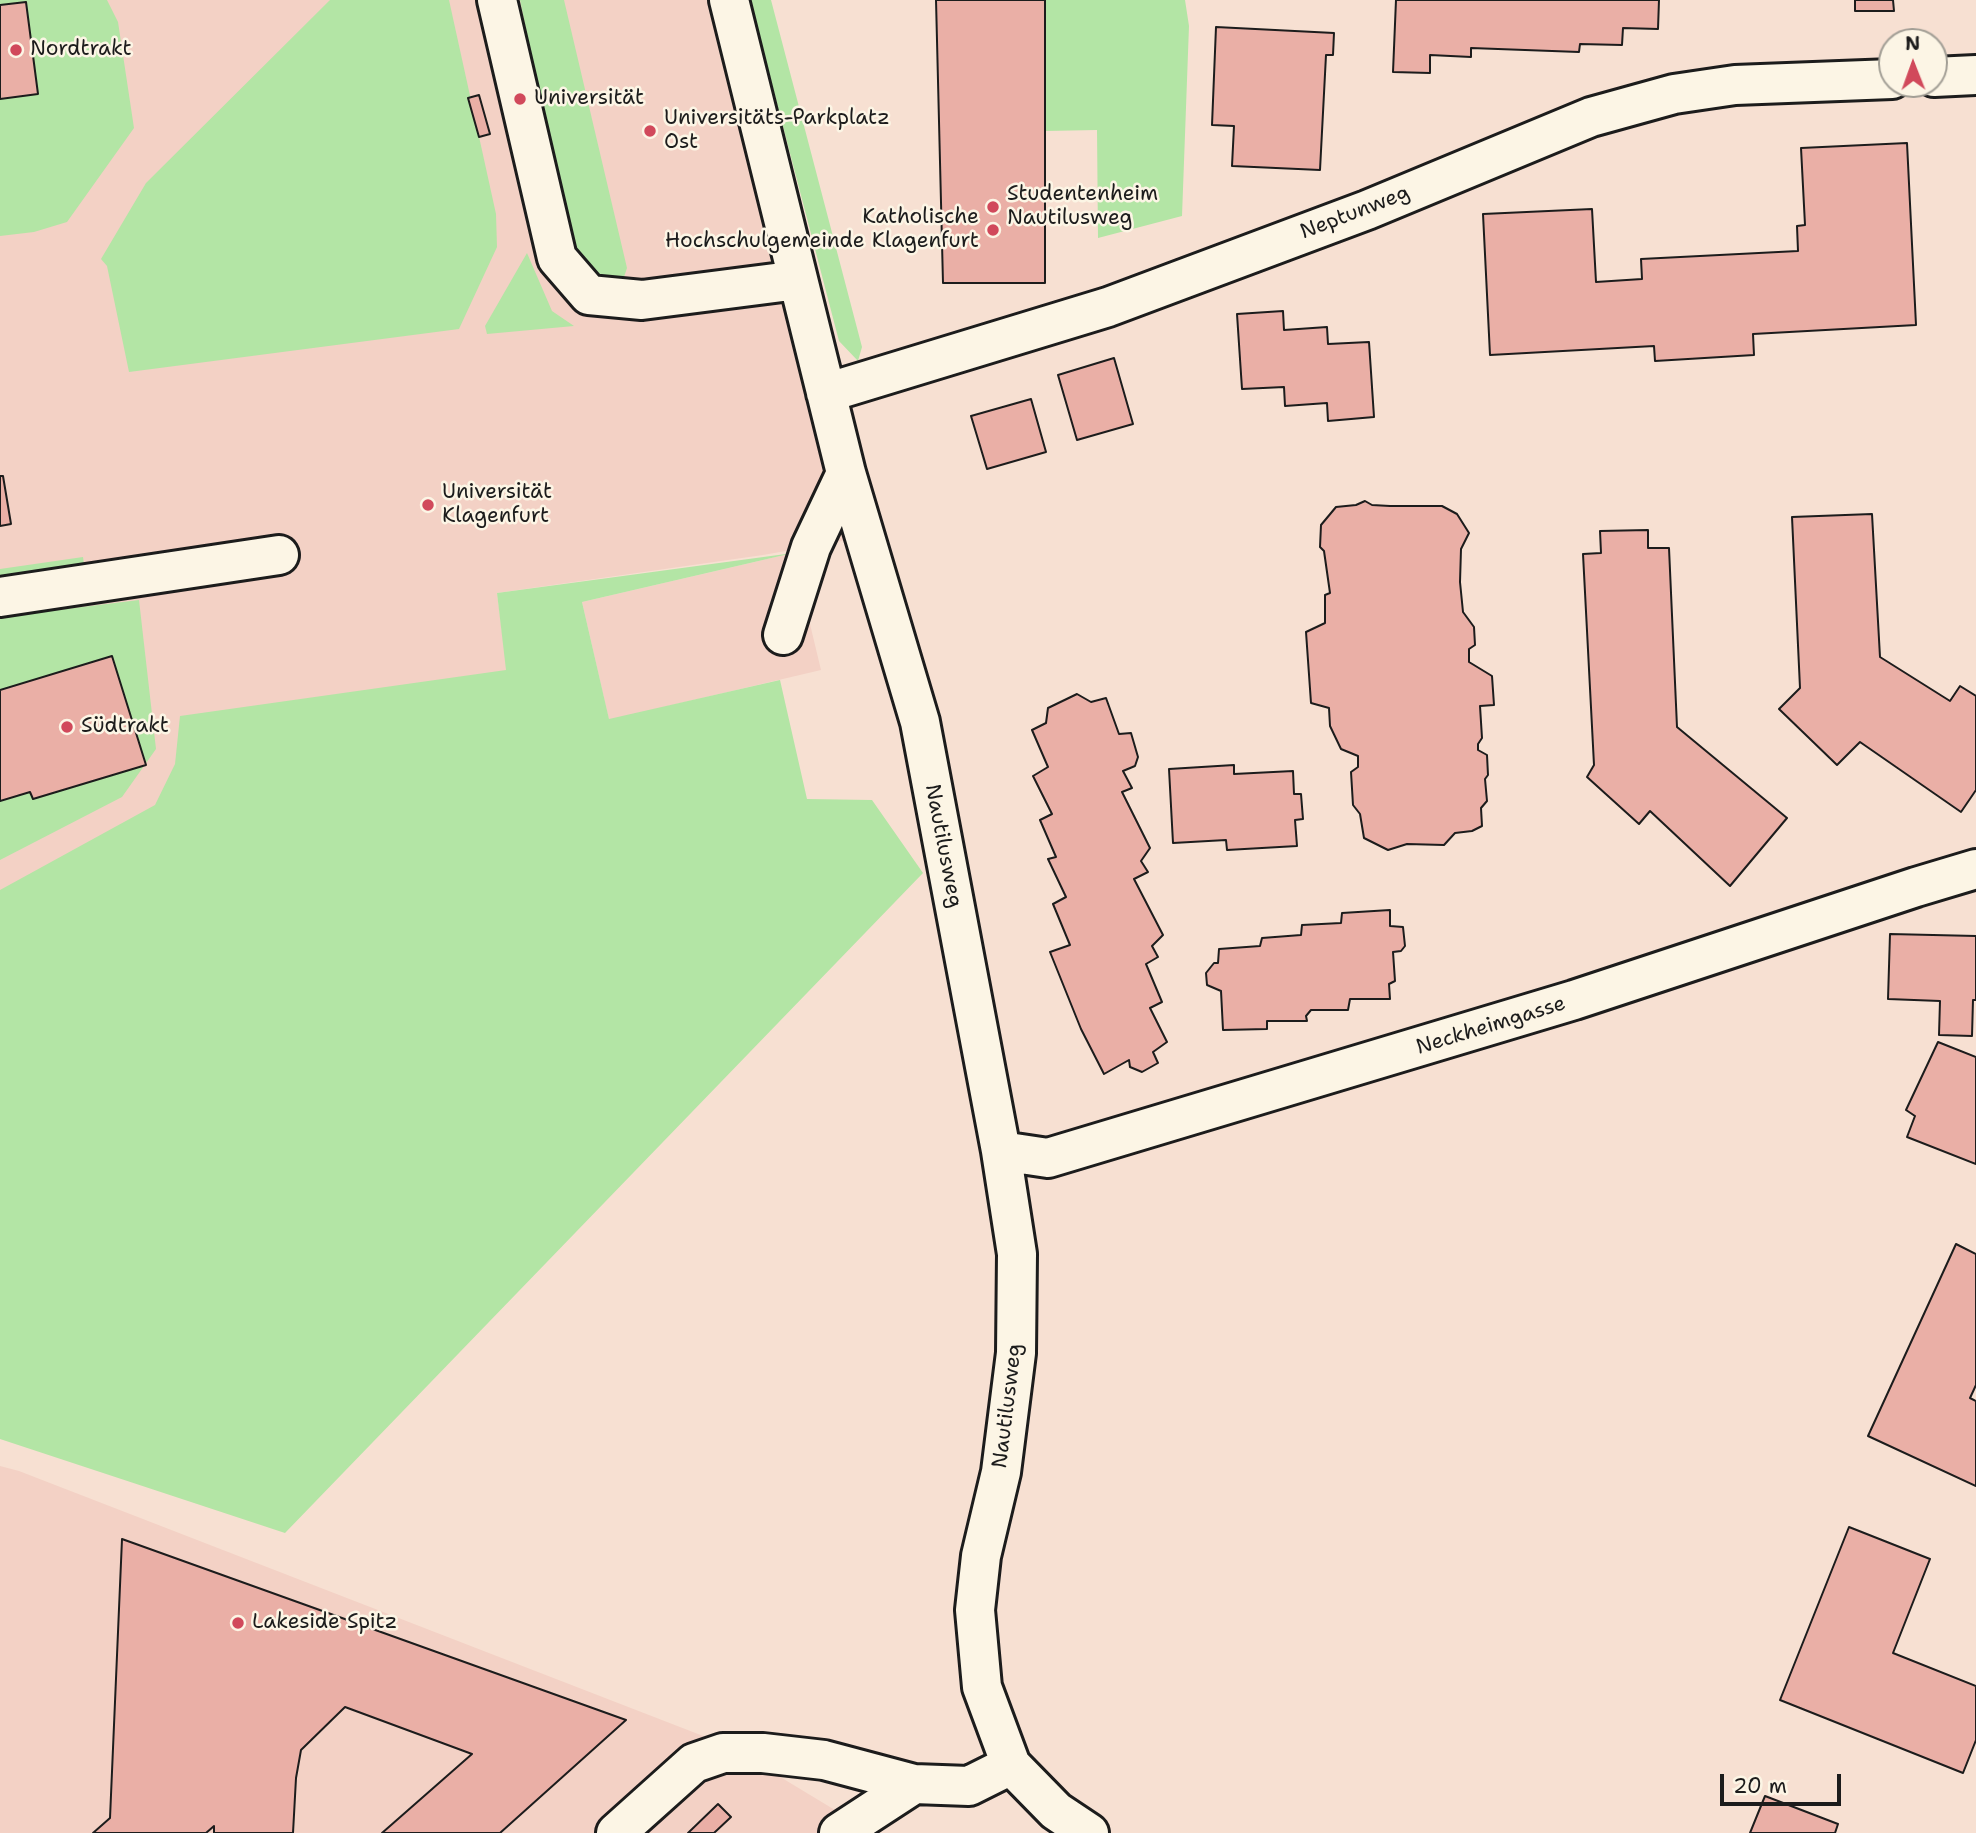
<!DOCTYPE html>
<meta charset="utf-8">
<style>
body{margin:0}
#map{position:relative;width:1976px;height:1833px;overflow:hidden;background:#f7e0d2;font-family:"Shantell Sans",sans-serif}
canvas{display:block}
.north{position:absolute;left:1878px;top:28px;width:70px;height:70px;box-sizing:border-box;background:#fcf5e5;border:2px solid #a29e95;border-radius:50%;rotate:359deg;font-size:19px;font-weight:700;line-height:28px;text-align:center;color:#1c1c1c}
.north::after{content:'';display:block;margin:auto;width:24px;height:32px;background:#d1495b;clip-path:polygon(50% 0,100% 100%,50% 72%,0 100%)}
.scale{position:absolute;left:1720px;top:1774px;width:121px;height:32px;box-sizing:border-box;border:4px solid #1c1c1c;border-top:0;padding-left:9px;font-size:21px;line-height:24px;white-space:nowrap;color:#1c1c1c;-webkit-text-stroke:5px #fcf5e5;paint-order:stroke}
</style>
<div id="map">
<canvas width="1976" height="1833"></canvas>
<div class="north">N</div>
<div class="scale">20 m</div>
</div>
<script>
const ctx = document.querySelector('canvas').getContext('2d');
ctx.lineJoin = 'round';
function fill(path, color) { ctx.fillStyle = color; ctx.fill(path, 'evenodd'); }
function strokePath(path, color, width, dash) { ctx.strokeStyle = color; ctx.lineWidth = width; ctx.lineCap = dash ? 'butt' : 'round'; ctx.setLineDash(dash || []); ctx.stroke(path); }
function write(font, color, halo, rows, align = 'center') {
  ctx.font = font + ' "Shantell Sans",sans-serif'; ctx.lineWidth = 5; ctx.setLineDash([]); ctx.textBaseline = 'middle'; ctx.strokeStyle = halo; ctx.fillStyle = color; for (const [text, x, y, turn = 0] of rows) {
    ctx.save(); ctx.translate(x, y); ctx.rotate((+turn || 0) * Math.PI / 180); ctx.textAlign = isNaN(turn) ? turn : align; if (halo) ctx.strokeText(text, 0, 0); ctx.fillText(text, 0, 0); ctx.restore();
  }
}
fill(new Path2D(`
 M0 0H729L865 537 763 555 497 593 507 670 0 1048Z
 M793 553 821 670 609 720 582 602Z
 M0 1466 19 1471 729 1746 873 1833H0Z`), '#f3d1c5');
fill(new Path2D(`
 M0 0H107L118 22 134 128 67 222 34 232 0 236V99L38 94 26 2 0 5Z
 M330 0H449L496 214 497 247 459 329 129 372 107 266 101 259 146 183Z
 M520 0H564L627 268 621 286 592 284 566 228Z
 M750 0H771L862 347 858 361 839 341Z
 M1045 0H1185L1189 26 1182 216 1098 238 1097 130 1045 131Z
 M527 253 552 311 574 326 487 334 485 326Z
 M793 553 582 602 609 719 780 680 807 799 872 800 923 873 285 1533 0 1439V890L155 805 175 764 180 716 506 670 497 593Z
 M83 557 85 572 0 583V569Z
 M139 600 156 749 122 797 0 860V801L30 792 34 799 146 764 112 656 0 690V617Z`), '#b3e5a5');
const building = new Path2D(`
 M936 0H1045V283H943Z
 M1396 0H1659L1658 29 1623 28 1622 45 1580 44 1579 52 1471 48V57L1430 55V73L1393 72Z
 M1855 0H1893L1894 11H1855Z
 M26 2 38 94 0 99V5Z
 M1216 27 1334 33 1333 55H1326L1320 170 1232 166 1234 126 1212 125Z
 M479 95 490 134 479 137 468 98Z
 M1907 143 1916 325 1753 334 1754 355 1655 361 1654 346 1490 355 1483 214 1592 209 1596 282 1642 279 1641 259 1798 251 1797 226 1805 225 1801 148Z
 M1283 311 1284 330 1327 327 1328 344 1369 342 1374 417 1328 421 1327 403 1285 406 1284 387 1242 389 1237 314Z
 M1114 358 1133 424 1077 440 1058 375Z
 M1031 399 1046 452 987 469 971 416Z
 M0 476H3L11 524 0 526Z
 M1365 501 1372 505 1390 506H1442L1457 514 1469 533 1461 549 1460 582 1463 612 1474 627 1475 645 1469 649V662L1492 676 1494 705 1480 706 1482 738 1478 744V750L1487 755 1488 775 1485 779 1487 801 1481 808 1482 826 1472 831 1455 833 1444 845 1407 844 1388 850 1364 838 1360 814 1353 805 1351 772 1358 767V756L1341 749 1330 726 1329 708 1311 703 1306 632 1325 623V595L1330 593 1324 551 1320 547 1321 525 1336 507 1356 505Z
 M1872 514 1880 657 1950 701 1960 686 1976 696V790L1961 812 1860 742 1837 765 1779 709 1800 688 1792 517Z
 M1648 530V548H1669L1677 727 1787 818 1730 886 1650 811 1639 824 1587 777 1594 765 1583 554 1601 553 1600 531Z
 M112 656 146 765 33 799 30 792 0 801V690Z
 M1077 694 1091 702 1106 698 1119 734 1131 733 1138 757 1135 766 1123 771 1132 788 1122 792 1150 848 1141 861 1148 872 1134 879 1163 935 1152 946 1158 957 1146 964 1162 1002 1150 1008 1167 1042 1153 1052 1158 1063 1142 1072 1130 1067 1129 1060 1104 1074 1081 1029 1050 952 1070 945 1053 904 1066 897 1048 859 1056 857 1040 820 1052 814 1033 776 1048 767 1032 730 1046 723 1048 708Z
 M1234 765V774L1293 771 1294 794H1301L1303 819 1295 820 1297 846 1227 850 1226 840 1173 843 1169 769Z
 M1390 910V926L1403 927 1405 946 1401 951 1393 952 1395 981 1389 984 1390 999H1350L1348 1010H1311L1306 1016 1307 1021H1267V1029L1223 1030 1221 991 1207 985 1206 973 1214 963H1218L1219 949 1260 946 1262 938 1301 935 1302 925 1341 923 1342 913Z
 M1890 934 1976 936V1000H1973L1972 1036 1939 1035 1940 1001 1888 999Z
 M1938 1042 1976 1057V1164L1907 1137 1915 1116 1906 1110Z
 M1956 1244 1976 1254V1385L1970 1398 1976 1401V1486L1868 1436Z
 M1849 1527 1930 1559 1893 1653 1976 1686V1740L1963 1773 1780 1700Z
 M122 1539 626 1720 500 1833H382L472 1754 345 1707 301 1750 296 1778 293 1833H214V1826L206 1833H93L110 1818Z
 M1765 1796 1838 1824 1835 1833H1750Z
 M718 1804 731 1817 714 1833H688Z`);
fill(building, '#eaafa6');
strokePath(building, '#1c1c1c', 2);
const minor = new Path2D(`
 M497 0 557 258 589 295 642 300 798 280
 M729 0 846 473 920 722 1001 1151 1017 1254 1016 1353 1001 1472 981 1556 975 1610 982 1687 1011 1765 1056 1811 1089 1833
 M1934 77 1976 75
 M826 393 1108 307 1367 210 1591 117 1674 94 1735 85 1892 79
 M0 597 279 555
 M783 635 811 547 846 473
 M1001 1151 1048 1158 1574 1000 1916 887 1976 869
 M616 1833 694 1763 723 1753H763L824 1760 914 1784 969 1786 1011 1765
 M839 1833 914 1784`);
strokePath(minor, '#1c1c1c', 44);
strokePath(minor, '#fcf5e5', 38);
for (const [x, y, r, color] of [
 [16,50,7,"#d1495b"],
 [520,99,7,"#d1495b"],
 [650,131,7,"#d1495b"],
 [993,207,7,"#d1495b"],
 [993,230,7,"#d1495b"],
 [428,505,7,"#d1495b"],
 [67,727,7,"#d1495b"],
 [238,1623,7,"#d1495b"]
]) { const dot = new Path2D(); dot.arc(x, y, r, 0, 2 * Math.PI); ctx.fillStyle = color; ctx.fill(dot); strokePath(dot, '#fcf5e5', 2.5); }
write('21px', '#1c1c1c', '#fcf5e5', [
 ["Nordtrakt",30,50],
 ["Universität",534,99],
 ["Universitäts-Parkplatz",664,119],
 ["Ost",664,143],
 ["Studentenheim",1007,195],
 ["Nautilusweg",1007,219],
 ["Katholische",979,218,"right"],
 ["Hochschulgemeinde Klagenfurt",979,242,"right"],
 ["Universität",442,493],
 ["Klagenfurt",442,517],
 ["Südtrakt",81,727],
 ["Lakeside Spitz",252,1623]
], 'left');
write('21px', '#1c1c1c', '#fcf5e5', [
 ["Neptunweg",1355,213,-21],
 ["Nautilusweg",943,846,79],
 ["Neckheimgasse",1491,1026,-17],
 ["Nautilusweg",1008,1406,-83]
]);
</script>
